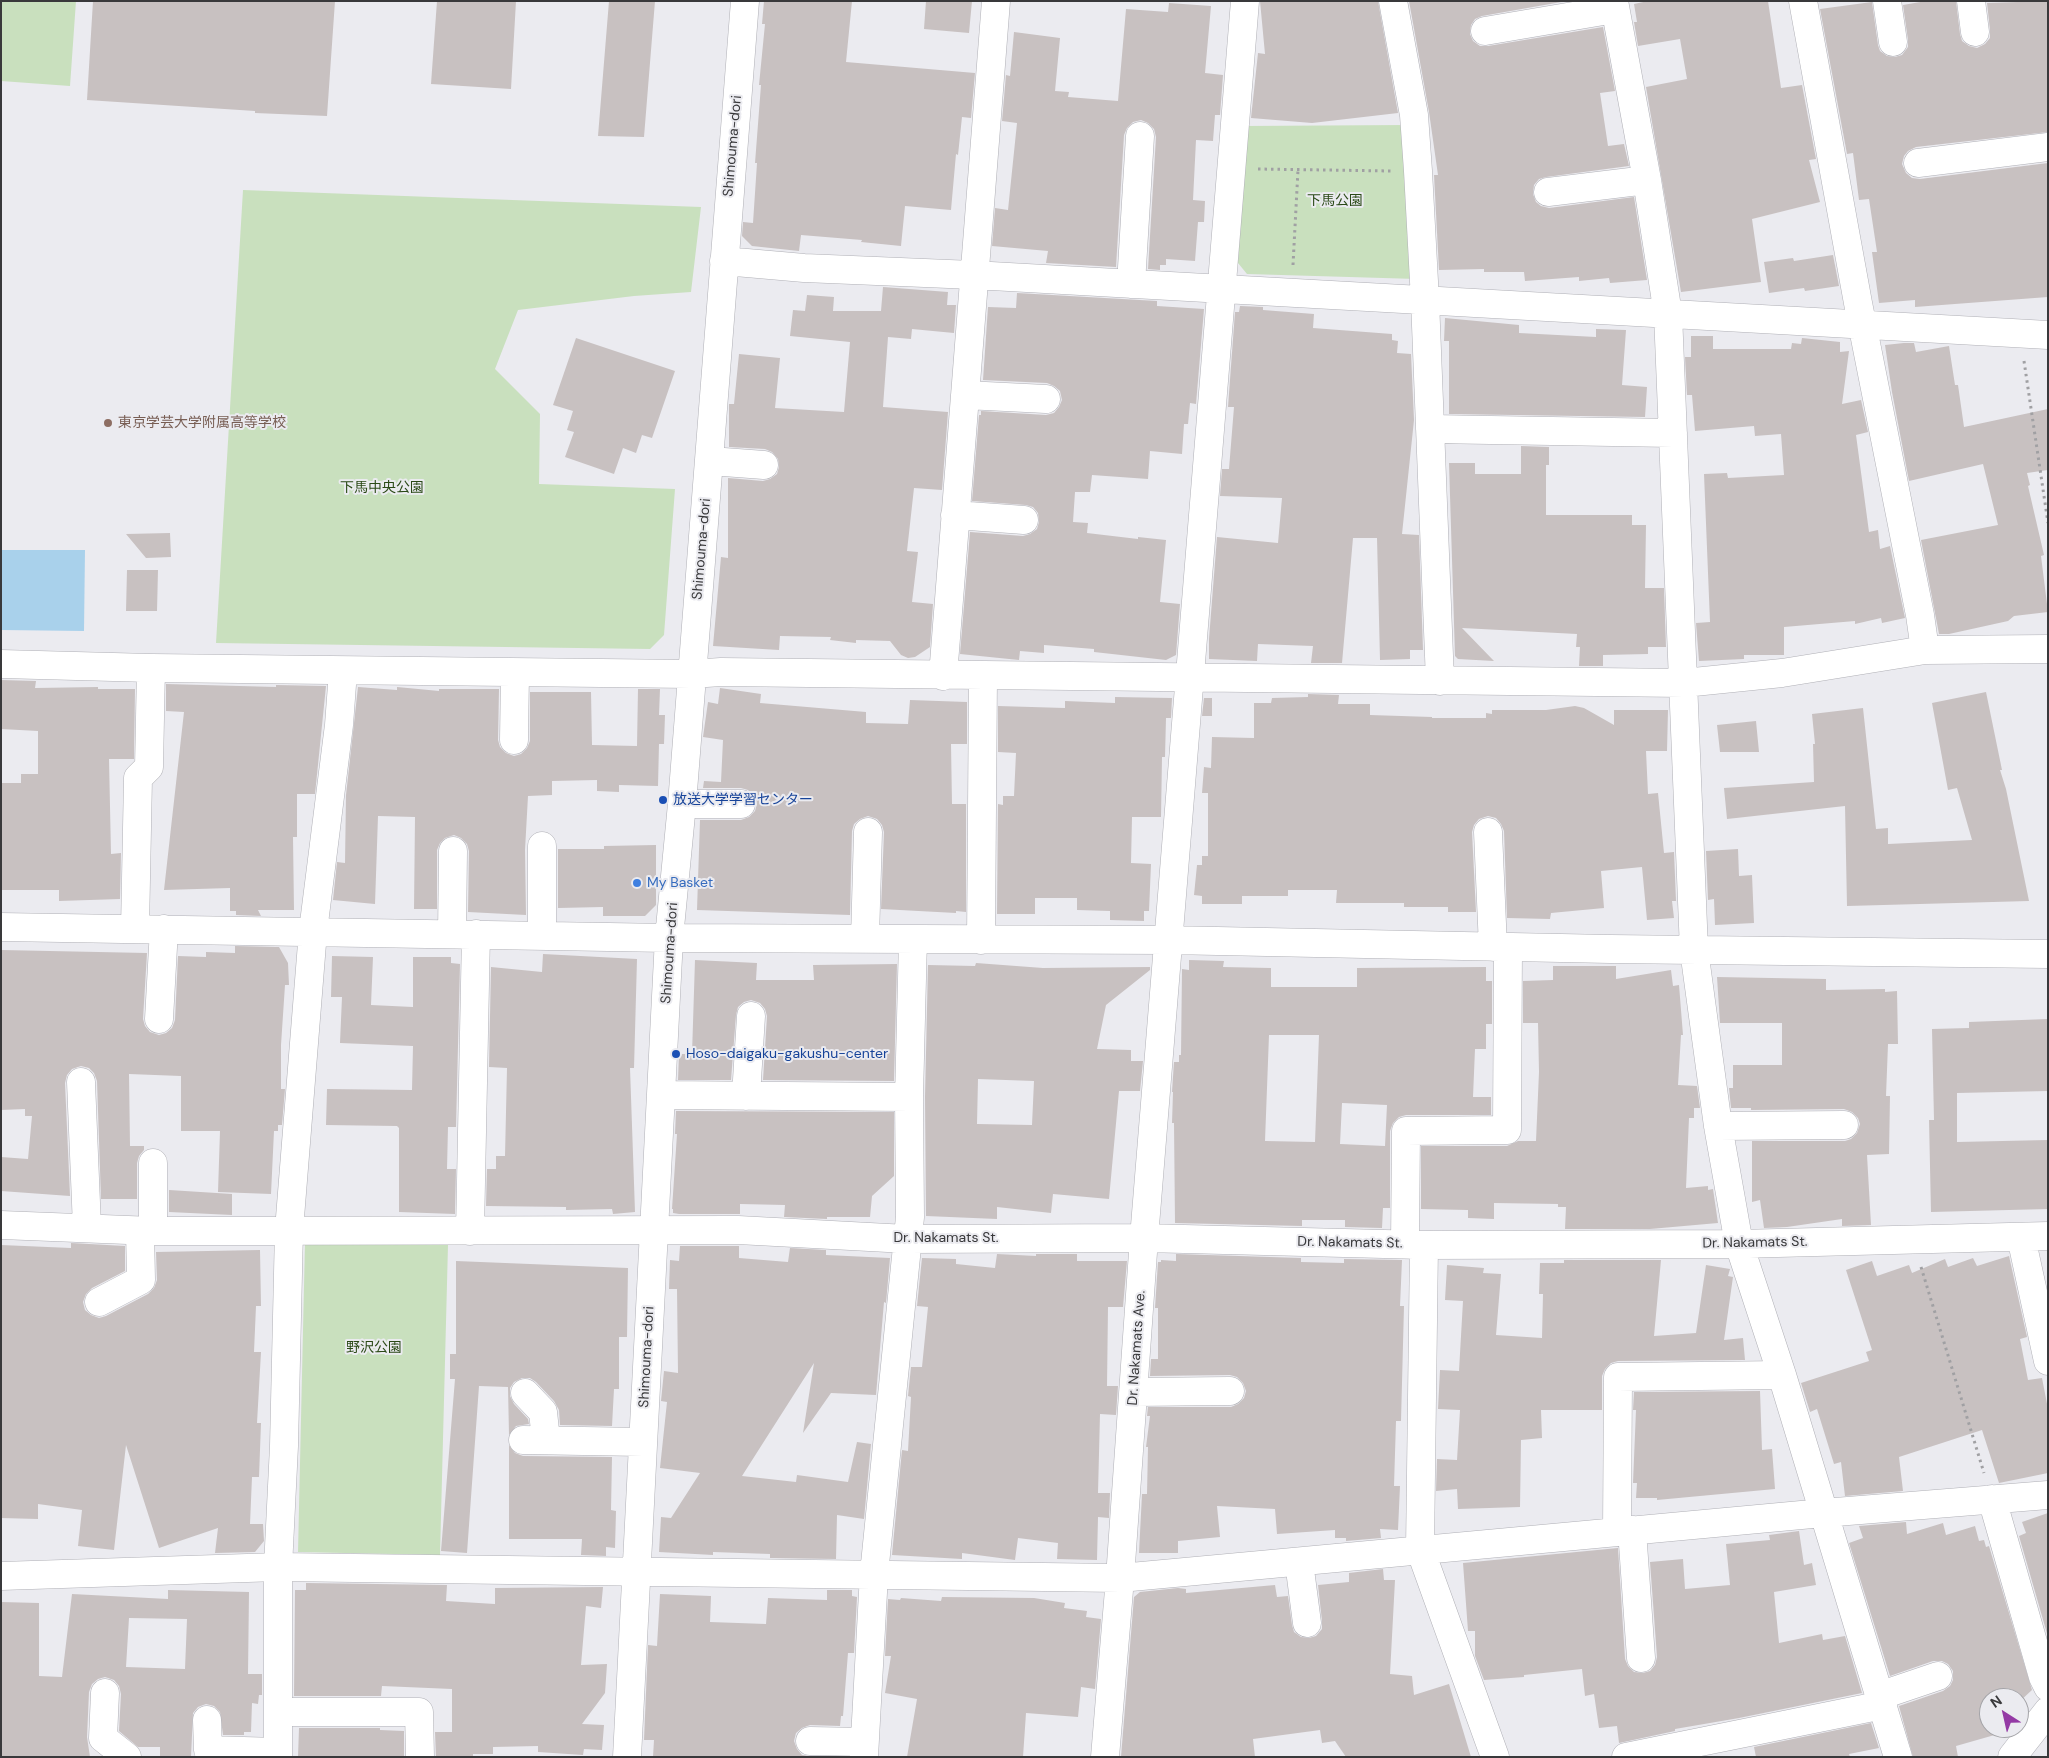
<!DOCTYPE html>
<meta charset="utf-8">
<style>
body{margin:0}
#map{position:relative;width:2049px;height:1758px;overflow:hidden;background:#ebebf0;font-family:"DM Sans",sans-serif}
canvas{display:block}
.frame{position:absolute;inset:0;border:2px solid #39393b;pointer-events:none}
.north{position:absolute;left:1979px;top:1688px;width:50px;height:50px;box-sizing:border-box;background:#ebebf0;border:1px solid #a4a4a8;border-radius:50%;rotate:325deg;font-size:14px;font-weight:700;line-height:20px;text-align:center;color:#39393b}
.north::after{content:'';display:block;margin:auto;width:18px;height:22px;background:#943aa5;clip-path:polygon(50% 0,100% 100%,50% 72%,0 100%)}
</style>
<div id="map">
<canvas width="2049" height="1758"></canvas>
<div class="frame"></div>
<div class="north">N</div>
</div>
<script>
const ctx = document.querySelector('canvas').getContext('2d');
ctx.lineJoin = 'round';
function fill(path, color) { ctx.fillStyle = color; ctx.fill(path, 'evenodd'); }
function strokePath(path, color, width, dash) { ctx.strokeStyle = color; ctx.lineWidth = width; ctx.lineCap = dash ? 'butt' : 'round'; ctx.setLineDash(dash || []); ctx.stroke(path); }
function write(font, color, halo, rows, align = 'center') {
  ctx.font = font + ' "DM Sans","Noto Sans JP",sans-serif'; ctx.lineWidth = 4; ctx.setLineDash([]); ctx.textBaseline = 'middle'; ctx.strokeStyle = halo; ctx.fillStyle = color; for (const [text, x, y, turn = 0] of rows) {
    ctx.save(); ctx.translate(x, y); ctx.rotate((+turn || 0) * Math.PI / 180); ctx.textAlign = isNaN(turn) ? turn : align; if (halo) ctx.strokeText(text, 0, 0); ctx.fillText(text, 0, 0); ctx.restore();
  }
}
fill(new Path2D(`
 M1 1H76L70 86 1 81Z
 M1406 125 1417 279 1247 274 1238 263 1243 126Z
 M243 190 701 207 691 292 634 296 518 310 495 369 540 414 539 484 675 489 664 635 650 649 216 643Z
 M305 1242 448 1245 440 1555 298 1552Z`), '#c9e0be');
fill(new Path2D(`
 M1 550H85L84 631 1 630Z`), '#a9d1eb');
fill(new Path2D(`
 M93 1H335L327 116 255 113V111L87 100Z
 M437 1H516L511 89 431 84Z
 M609 1H655L644 137 598 136Z
 M764 1H852L846 62 975 73 971 118 962 117 958 155 956 154 951 210 905 206 901 246 861 242 862 240 801 235 799 251 752 246 742 236 743 222 753 223 757 163H755L761 85H759L765 24H762Z
 M926 1H972L969 33 924 29Z
 M1260 1H1378L1398 113 1312 123 1251 118 1258 53 1265 54Z
 M1409 1H1567L1482 16 1475 19 1471 25 1470 34 1473 41 1480 46H1488L1603 27 1615 91 1600 93 1608 146 1624 144 1629 166 1546 177 1539 179 1534 185 1533 194 1536 202 1541 206 1549 208 1634 197 1647 280 1610 283 1609 278 1579 281V277L1525 281 1524 272H1484V269L1439 270 1434 175H1438L1429 112Z
 M1648 1H1768L1781 88 1802 85 1816 159 1809 160 1820 202 1752 219 1761 282 1681 292 1646 87 1687 79 1680 39 1638 46 1634 22H1637L1634 4Z
 M1926 1H1956L1960 34 1962 41 1969 46 1977 48 1985 44 1990 38V30L1987 3 2048 1V132L1916 147 1908 151 1904 156 1902 164 1906 173 1912 178 1920 179 2048 163V297L1915 307V300L1879 303 1872 252H1877L1869 199 1859 200 1853 153 1847 154 1820 9 1872 2 1878 45 1880 51 1887 56 1895 57 1902 55 1908 47V40L1903 5Z
 M1169 3 1211 6 1205 73 1223 75 1220 115H1215L1213 141 1196 140 1193 200 1205 201 1204 222H1198L1195 261 1166 259V265H1160V270L1148 269 1156 137 1154 129 1148 123 1141 120 1133 122 1127 128 1124 135 1116 267 1046 263 1048 251 992 246 995 208 1008 210 1017 123 1002 121 1006 75 1010 76 1014 32 1060 38 1055 91 1069 92 1068 97 1118 101 1126 9 1168 12Z
 M1833 255 1839 286 1805 291 1804 288 1769 293 1764 262 1793 258 1794 261Z
 M883 287 948 292 947 305H956L954 333 912 329 911 339 888 337 883 407 948 412 942 490 914 488 907 551 918 552 912 602 933 604 930 647 915 657 908 658 901 655 890 641 856 640V643L830 640 831 637 780 636 779 650 713 646 721 557 728 558V478L763 481 770 479 777 474 779 467 778 459 772 452 765 449 729 447V404H734L739 354 780 358 775 408 844 412 850 342 790 336 793 310 805 311 807 295 834 297 833 311H881Z
 M1017 293 1157 301V306L1204 309 1196 404 1190 403 1188 424H1184L1182 454 1150 451 1148 479 1092 475 1090 492H1075L1073 522 1088 523 1087 533 1138 539V537L1166 540 1160 602 1180 604 1176 655 1166 660 1094 652V649L1044 645V653L1020 651 1019 660 960 654 970 532 1023 536 1030 534 1037 529 1039 522 1038 513 1033 507 1026 505 972 501 979 415H981V411L1046 415 1054 413 1059 407 1062 400 1060 391 1054 386 1047 383 983 380 988 307 1016 308Z
 M1240 306 1263 307V310L1314 314 1313 328 1392 334V340L1398 341 1397 353 1411 354 1414 420 1402 534 1419 535 1423 650H1410V659L1380 660 1377 538H1353L1342 663H1311L1313 646 1258 644 1257 661 1209 659V639L1217 537 1278 543 1282 498 1220 496 1222 469H1229L1234 407H1228L1235 312H1239Z
 M1445 318 1519 325V333L1596 337V329L1626 330 1622 385 1647 387 1645 417 1449 414V341H1444Z
 M1691 336H1713V349H1791L1792 343 1801 344 1802 338 1840 342V352L1849 351 1842 404 1861 400 1868 432 1856 435 1869 532 1878 530 1880 549 1890 546 1905 618 1882 623 1881 618 1855 624V621L1784 627V655H1744V659L1699 661 1696 623 1710 622 1704 474 1727 473 1728 478 1784 475 1781 434 1755 436 1754 426 1695 431 1692 395H1687L1685 357H1691Z
 M576 338 675 371 652 438 642 435 636 453 623 448 614 474 565 457 574 432 567 430 573 411 553 405Z
 M1904 343H1914L1916 352 1949 346 1955 385H1958L1964 427 2048 409V470L2027 473 2030 485 2028 486 2044 555 2041 556 2048 612 2014 616 2008 621 1949 634H1939L1921 540 1998 525 1983 464 1909 481 1892 392 1885 345Z
 M1521 446 1549 447V465H1546V515H1632V525H1646L1645 588H1664L1666 647H1648V654L1603 655V666H1579L1580 647H1576L1577 634 1462 628 1494 661 1458 659 1455 656 1449 463H1475V474H1521Z
 M170 533 171 557 146 558 126 534Z
 M127 570H158L157 611H126Z
 M1 680 36 681 35 688 98 687V689H135L134 759H109L111 854 121 853 120 899 59 901V890H1V783H21V774H38V731L1 729Z
 M166 684 276 687V685L326 686 315 794H297V837H293L294 910H258L261 916 236 915V911H230V888L164 890 184 712 166 711Z
 M358 687 397 690V687L439 691V689H499L498 740 500 747 506 753 514 756 521 754 527 748 530 741V692H591L592 745 637 746 638 689H660L659 715H665L664 744H659L658 786 619 785V792L597 791V780L552 781V795L528 796 525 850 526 915 468 912 469 851 467 844 461 838 454 835 445 838 440 843 437 850V909H414L415 817 378 816 375 904 333 900 337 862 345 863 346 795Z
 M720 688 761 694 760 703 866 712V723L908 724 910 700 967 702V744H951L952 804H966V912L956 911V913L881 909 884 832 882 825 877 819 868 816 860 819 854 824 852 831 850 915 697 910 700 820H741L749 817 755 811 757 804 755 797 748 790 741 788H703L704 781 721 782 723 740 703 737 708 702 718 704Z
 M1986 692 2002 770H2000L2006 789 2029 901 1847 906 1845 806 1727 819 1724 788 1814 782 1813 744H1815L1812 714 1863 708 1876 829 1888 828V844L1972 840 1957 788 1948 790 1932 703Z
 M1308 694 1339 695 1338 704H1370V715L1432 717V718H1486V713L1492 714V710H1546L1575 706 1584 708 1614 725V710H1668L1667 751H1646L1648 794 1658 793 1664 853 1674 852 1676 901H1672L1674 918 1647 920 1642 867 1601 871 1604 908 1551 913 1550 919 1507 918 1504 831 1501 824 1496 818 1488 816 1479 819 1474 825 1472 832 1476 912H1448V907H1404V903H1336L1337 890H1288V896H1242V904H1202V896L1194 895 1197 865H1202V856H1208V793H1202L1204 767 1211 768 1212 737 1254 738V703H1271L1272 698 1308 697Z
 M1115 697 1172 698 1171 718H1166L1165 757H1162L1161 817H1132L1131 863 1151 864 1149 911H1144V921L1110 920V911L1077 910V898H1035V914H997L998 804 1003 805V796H1014L1016 753 998 752V706L1065 708V701L1115 703Z
 M1204 698H1212V716H1202Z
 M1756 721 1759 752H1720L1717 725Z
 M656 845V905L645 916H603V907L558 908V849H604V846Z
 M1738 849 1739 876 1752 875 1754 923 1715 925 1714 899 1708 900 1706 851Z
 M235 946 279 947 288 963 289 985H285L281 1045V1089H285L282 1125H278V1131H274L271 1194 218 1192 220 1131H181V1076L129 1074 130 1146H144V1150L139 1156 137 1163V1199H101L97 1081 94 1073 89 1068 81 1066 72 1069 67 1075 65 1083 70 1196 1 1191V1157L28 1159 32 1116H25V1109L1 1110V950L147 953 143 1019 145 1026 150 1032 159 1035 166 1033 172 1028 175 1020 178 956 206 957V952L235 953Z
 M543 954 637 959 634 1068H630L635 1212 613 1214 612 1209 566 1210V1207L486 1206 487 1169H496V1156H505L507 1068 489 1067 491 967 542 972Z
 M332 956 373 957 371 1005 413 1007V957H451V963L460 964 456 1127H448L447 1169H456L455 1214 399 1212V1128L397 1126 326 1125 327 1089 412 1090 413 1046 340 1043 342 997H331Z
 M695 960 757 963 756 980H814L813 965 897 964 894 1081 763 1080 767 1016 765 1009 760 1003 751 1000 744 1002 738 1007 736 1015 731 1080H678L679 1054H692Z
 M1189 960 1224 961 1223 967 1271 968V987H1357V968L1486 967V981H1492V1024H1486V1049H1475L1473 1097H1491V1115H1406L1399 1117 1393 1123 1390 1131V1208H1383L1382 1228 1345 1227V1220H1302V1226L1175 1223 1174 1123H1172L1173 1092H1172L1174 1062H1179V1055H1181L1182 969 1189 970ZM1269 1035H1319L1315 1142 1265 1141ZM1342 1103 1387 1105 1385 1146 1340 1144Z
 M976 963 1043 968 1150 967V970L1106 1005 1097 1049 1131 1050V1061H1143L1140 1091H1119L1109 1199 1053 1194 1051 1213 997 1207V1219L926 1216 925 1097 928 965 975 966ZM978 1079 1034 1081 1032 1125 977 1124Z
 M1553 966H1616V979L1671 970 1673 986 1679 985 1683 1035H1681L1678 1085 1697 1086 1700 1108H1694V1118H1689L1686 1188 1708 1186V1190L1713 1189 1718 1223 1650 1229H1565L1566 1207H1558V1204L1494 1203V1219L1468 1218V1210L1421 1209V1146H1507L1518 1141H1536L1539 1072 1538 1023H1523V981L1553 980Z
 M1717 977 1826 979V990L1885 989V992L1897 991 1898 1044H1888L1886 1096H1890L1889 1154 1867 1155 1871 1225 1842 1226V1219L1787 1227 1764 1228 1760 1200 1752 1202V1141H1845L1851 1139 1857 1133 1860 1124 1858 1118 1852 1112 1844 1109 1751 1110V1108H1731L1729 1088H1733V1065H1782V1023H1720Z
 M2048 1019V1091L1957 1093V1142L2048 1140V1209L1931 1212 1929 1120H1934L1932 1029 1969 1028V1022Z
 M676 1111 894 1112V1176L872 1196 870 1217H827V1219L784 1217 785 1205 740 1204V1214H679L673 1213V1209H672L677 1134H675Z
 M169 1190 232 1194V1215L169 1212Z
 M71 1243 125 1246V1271L92 1288 86 1294 83 1302 85 1310 91 1315 99 1318 106 1316 148 1294 154 1288 157 1280 156 1252 260 1250 261 1306H256L254 1352H261L257 1423H261L259 1477H252L250 1524H263L264 1541 255 1552 215 1553 218 1528 159 1548 126 1445 114 1550 78 1546 82 1510 38 1504V1519L1 1518V1245L71 1248Z
 M680 1246H739V1258L788 1262 790 1248 826 1250V1255L890 1258 886 1303 884 1302 876 1395 831 1393 803 1433 814 1363 742 1476 796 1482 797 1475 848 1482 857 1442 871 1444 864 1519 837 1515 836 1559 770 1558V1554L713 1552V1555L659 1552 661 1517 671 1518 700 1473 660 1468 667 1402 661 1401 664 1371 678 1373 677 1289H669L670 1260 679 1261Z
 M997 1254 1036 1256V1254H1077V1261H1127L1123 1307H1108L1107 1386H1118L1116 1415 1100 1414 1098 1493H1110L1109 1518 1098 1517 1097 1560 1057 1559 1058 1543 1018 1538 1015 1560 962 1553V1559L892 1555 902 1450 908 1451 911 1397 908 1396 911 1367H922L928 1307 917 1306 922 1258 956 1259V1264L995 1268Z
 M1176 1254 1301 1258V1262L1344 1263V1259L1402 1260 1400 1306H1404L1401 1421H1396L1394 1486H1400L1398 1530 1380 1529 1381 1538 1346 1541V1538H1335V1530L1277 1534 1275 1509 1217 1506 1220 1537 1178 1541V1553H1139L1142 1494H1147L1148 1447H1146L1150 1416H1147L1148 1407H1231L1238 1404 1244 1398 1246 1391 1243 1383 1237 1377 1230 1375 1150 1376 1151 1359H1158V1308H1155L1158 1262H1161V1260L1176 1261Z
 M2009 1256 2027 1337 2020 1339 2028 1380 2042 1378 2048 1409V1473L1999 1483 1982 1430 1899 1457 1903 1491 1845 1496 1841 1462 1834 1464 1817 1409 1810 1412 1801 1383 1869 1361 1866 1352 1872 1350 1846 1270 1872 1261 1877 1276 1909 1265 1912 1273 1945 1259 1948 1267 1973 1258 1977 1266Z
 M1564 1260H1661L1654 1336 1696 1333 1706 1265 1730 1269 1728 1276 1733 1277 1724 1340 1743 1338 1745 1360 1618 1361 1611 1363 1605 1369 1602 1376V1410H1541L1542 1438 1521 1440 1520 1507 1458 1509 1457 1489 1436 1491 1437 1459 1457 1460 1460 1410 1438 1409 1440 1370 1459 1371 1463 1301 1445 1300 1447 1265 1484 1268 1483 1273 1501 1274 1496 1335 1542 1338 1543 1294H1539L1540 1263H1564Z
 M456 1261 628 1268 627 1337H619V1389H614L612 1426 560 1425 559 1410 554 1401 536 1382 530 1378H522L514 1382 510 1388V1396L514 1404 528 1419 529 1424 516 1426 509 1435 508 1387 479 1386 467 1553 441 1551 455 1379H450V1354H456Z
 M1760 1391 1762 1450 1772 1449 1775 1489 1657 1500V1498H1636L1637 1483H1633L1636 1410H1633L1634 1392Z
 M509 1445 515 1453 523 1456 612 1457 611 1510 616 1511 615 1548 606 1547V1556L581 1555 582 1539H509Z
 M2048 1513V1637L2019 1536 2026 1533 2022 1522Z
 M1906 1522 1907 1534 1943 1523 1946 1535 1975 1526 1979 1541 1984 1540 1986 1547 1989 1546 2032 1690 2019 1702V1698H1989V1728H1996L1998 1734 1956 1746 1958 1757H1913L1899 1706 1943 1691 1950 1686 1953 1680V1671L1948 1664 1942 1661H1933L1890 1676 1849 1543 1863 1538 1859 1526Z
 M1799 1531 1804 1565 1812 1563 1816 1585 1774 1592 1779 1643 1822 1634 1823 1640 1845 1636 1862 1693 1739 1718 1675 1729V1731L1619 1743 1617 1726 1599 1728 1594 1694 1585 1696 1582 1669 1524 1675V1677L1484 1680 1475 1656V1631H1468L1463 1563 1618 1548 1625 1659 1628 1666 1634 1672 1643 1673 1650 1671 1655 1665 1657 1657 1650 1562 1683 1559 1685 1589 1730 1585 1726 1544 1770 1540 1769 1535Z
 M1383 1569 1384 1580H1395L1390 1674 1412 1676 1414 1695 1449 1684 1471 1757H1346L1335 1741 1322 1743 1320 1730 1253 1739 1255 1757H1121L1134 1597 1140 1592 1178 1588 1186 1589V1593L1275 1585 1277 1597 1288 1596 1292 1625 1294 1632 1301 1637 1309 1638 1316 1636 1322 1629V1621L1318 1585 1349 1582V1573Z
 M306 1583 447 1585 446 1601 495 1604V1588L603 1587 601 1608 586 1606 581 1665 607 1664 605 1693 582 1724 604 1725 602 1750 584 1749 583 1755 538 1752V1746L493 1747V1754H473V1757H436L435 1732H452V1689L382 1686 381 1696H294L295 1590H306Z
 M168 1590 249 1592 248 1674H262V1695H259L258 1704 252 1703 251 1732H244V1735H223L220 1712 214 1706 206 1704 198 1707 193 1713 191 1757H160V1747H138L119 1731 121 1694 119 1686 114 1680 105 1677 98 1679 92 1684 89 1692 87 1737 90 1757H1V1602L39 1603V1676L62 1677 72 1594 168 1599ZM129 1618 187 1619 185 1669 126 1667Z
 M827 1590H852V1596L857 1597 854 1653H848L843 1716H841L840 1726 810 1725 802 1728 796 1733 794 1741 797 1749 802 1755 817 1757H653L654 1740H644L648 1645 657 1646 660 1594 711 1596 710 1622 766 1624 768 1598 827 1600Z
 M942 1597 1034 1598 1065 1603 1064 1608 1087 1611 1086 1617 1101 1619 1095 1689 1081 1687 1078 1717 1026 1713 1023 1757H907L917 1699 885 1693 891 1656H885L888 1599 900 1600 901 1598 941 1601Z
 M1871 1723 1879 1748 1849 1754 1850 1757H1756L1754 1747Z
 M299 1728H380V1730L404 1731V1757H298Z`), '#c8c1c1');
const minor = new Path2D(`
 M1393 1 1414 115 1418 171 1425 300 1440 681
 M1614 1 1647 180 1668 314 1694 950 1718 1126 1739 1244 1782 1375 1898 1757
 M1803 1 1858 303 1920 615 1925 650
 M1887 1 1893 42
 M1971 1 1975 32
 M1485 31 1615 9
 M1918 163 2048 147
 M1548 192 1647 180
 M724 261 804 268 973 275 2048 335
 M1131 284 1140 136
 M965 395 1046 399
 M1430 429 1673 433
 M710 461 764 465
 M955 515 1024 520
 M1 664 151 668 691 674 721 672 1684 683 1782 673 1925 650 2048 649
 M943 676 996 1
 M514 740 515 673
 M682 804H741
 M1488 832 1493 947
 M542 846V935
 M1 927 669 938 1168 940 1610 949 2048 954
 M135 929 138 778 149 767 151 668
 M452 934 453 851
 M865 939 868 832
 M981 940 983 676
 M159 1019 164 929
 M81 1082 87 1227
 M661 1095 909 1097
 M746 1096 751 1016
 M1718 1126 1844 1125
 M1 1225 153 1231 738 1230 907 1239 1144 1238 1424 1245 1739 1244 2048 1236
 M153 1231V1163
 M470 1231 476 934
 M2021 1237 2048 1361
 M1405 1244 1406 1131 1507 1130 1508 947
 M1424 1245 1420 1549 1495 1757
 M99 1302 141 1280 140 1231
 M1134 1392 1230 1391
 M525 1393 543 1412 546 1440
 M523 1440 643 1442
 M1992 1499 2043 1677 2048 1687
 M1632 1530 1641 1658
 M1617 1532 1618 1377 1782 1375
 M1299 1562 1307 1623
 M1 1576 278 1567 1120 1578 1823 1513 2048 1495
 M105 1693 103 1738 127 1757
 M1879 1696 1938 1676
 M278 1712H419L420 1757
 M207 1720 208 1750 278 1752
 M810 1741 864 1742
 M278 1757V1567L284 1446 289 1230 313 931 339 725 343 671
 M627 1757 669 938 682 804 745 1
 M864 1757 874 1574 910 1217 909 1097 913 939
 M1105 1757 1120 1578 1144 1238 1245 1
 M1626 1757 1883 1705
 M2012 1757 2048 1711`);
strokePath(minor, '#b0b0b6', 29);
strokePath(new Path2D(`
 M1258 169 1392 171
 M1293 265 1298 170
 M2024 361 2048 523
 M1921 1267 1984 1473`), '#a0a0a3', 3, [2.5, 4]);
strokePath(minor, '#fff', 28);
for (const [x, y, r, color] of [
 [108,423,5,"#8d6e63"],
 [663,800,5,"#1a4fb4"],
 [637,883,5,"#3f7fe0"],
 [676,1054,5,"#1a4fb4"]
]) { const dot = new Path2D(); dot.arc(x, y, r, 0, 2 * Math.PI); ctx.fillStyle = color; ctx.fill(dot); strokePath(dot, '#ebebf0', 2); }
write('14px', '#39393b', '#ebebf0', [
 ["Shimouma-dori",733,146,-85],
 ["Shimouma-dori",702,549,-85],
 ["Shimouma-dori",670,953,-86],
 ["Dr. Nakamats St.",946,1238],
 ["Dr. Nakamats St.",1350,1243,1],
 ["Dr. Nakamats St.",1755,1243,-1],
 ["Dr. Nakamats Ave.",1137,1348,-86],
 ["Shimouma-dori",647,1357,-87]
]);
write('14px', '#2a4916', '#ebebf0', [
 ["下馬公園",1335,201],
 ["下馬中央公園",382,488],
 ["野沢公園",374,1348]
]);
write('14px', '#785e54', '#ebebf0', [
 ["東京学芸大学附属高等学校",118,423]
], 'left');
write('14px', '#164399', '#ebebf0', [
 ["放送大学学習センター",673,800],
 ["Hoso-daigaku-gakushu-center",686,1054]
], 'left');
write('14px', '#366cbe', '#ebebf0', [
 ["My Basket",647,883]
], 'left');
</script>
